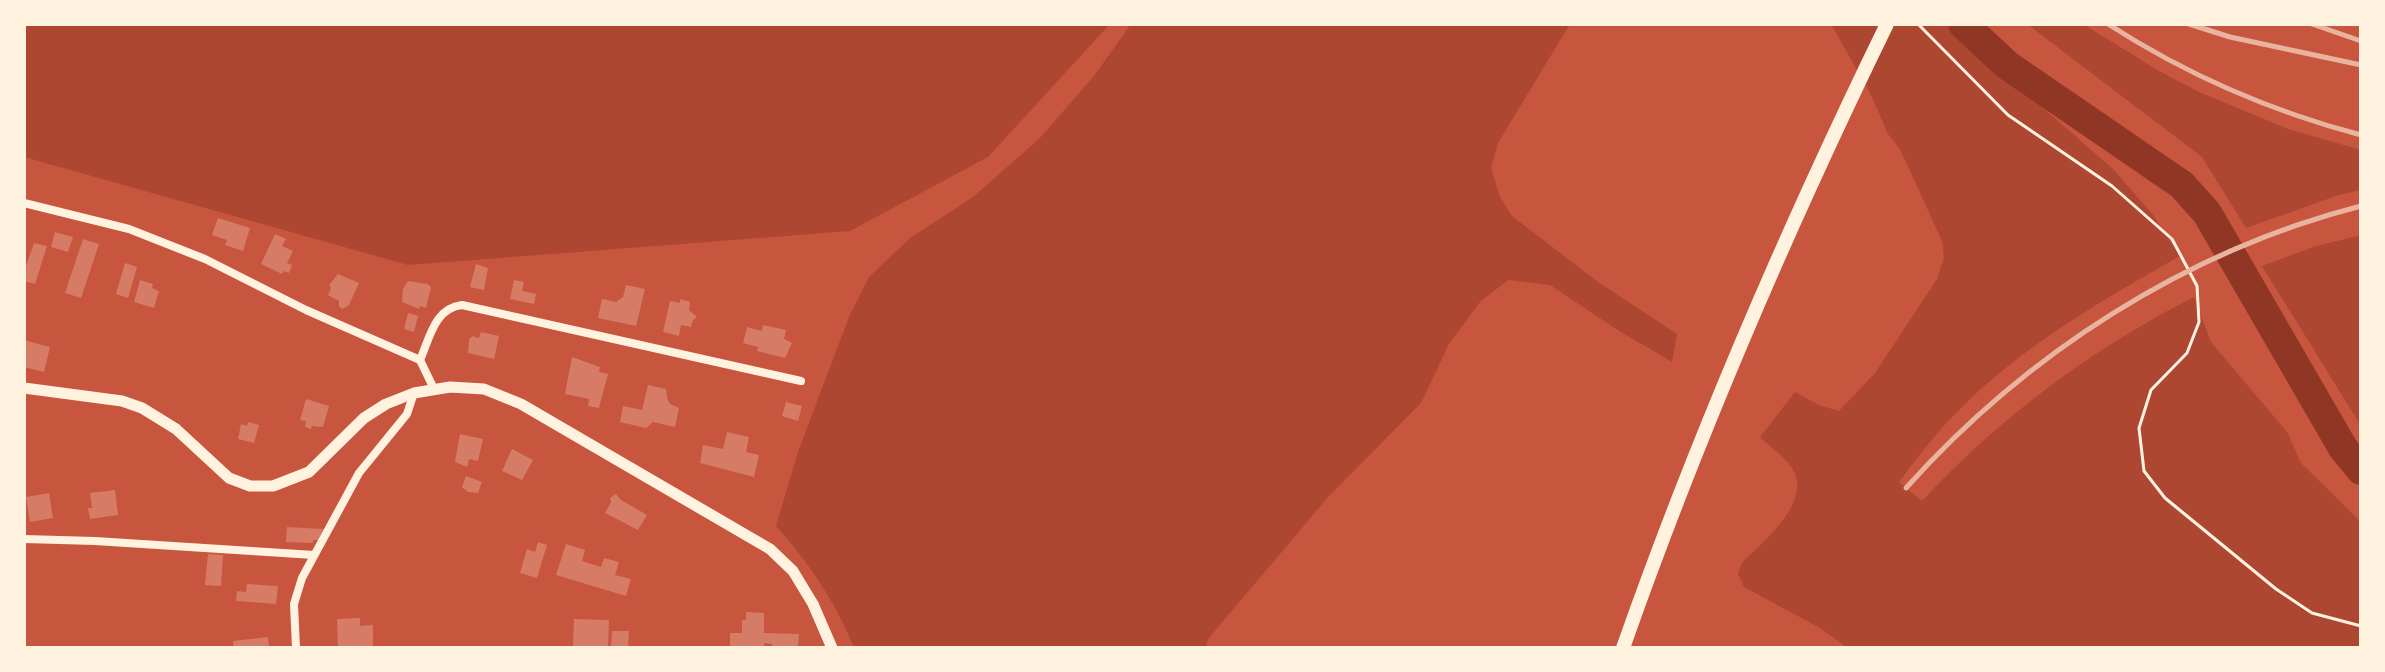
<!DOCTYPE html>
<style>
body{margin:0}
#map{position:relative;width:2385px;height:672px;overflow:hidden;background:#c8553d;font-family:Commissioner,sans-serif}
canvas{display:block}
.frame{position:absolute;inset:0;border:26px solid #fff3e0;pointer-events:none}
</style>
<div id="map">
<canvas width="2385" height="672"></canvas>
<div class="frame"></div>
</div>
<script>
const ctx = document.querySelector('canvas').getContext('2d');
ctx.lineJoin = 'round';
function fill(path, color) { ctx.fillStyle = color; ctx.fill(path, 'evenodd'); }
function strokePath(path, color, width, dash) { ctx.strokeStyle = color; ctx.lineWidth = width; ctx.lineCap = dash ? 'butt' : 'round'; ctx.setLineDash(dash || []); ctx.stroke(path); }
fill(new Path2D(`
 M24 24H1110L988 157 850 231 408 265 24 157Z
 M1131 24H1570L1498 143 1491 168 1500 197 1512 216 1598 282 1677 334 1672 362 1616 329 1550 285 1508 280 1480 302 1449 344 1421 403 1329 496 1208 639 1206 648H854C836 602 809 563 776 526L798 452 849 317 869 277 910 238 973 197 1039 139 1094 76Z
 M1831 24H1947L2113 169 2153 215 2180 256C2102 300 2021 347 1958 411 1937 432 1917 458 1899 482L1922 501C1999 418 2093 348 2194 297L2211 342 2287 432 2301 463 2361 522V648H1848L1820 628 1744 587 1738 574 1741 564C1762 542 1814 502 1792 468 1784 456 1770 447 1760 437L1795 392 1819 405 1839 411 1875 373 1937 279 1944 258 1942 241 1900 149 1888 134 1870 93Z
 M2027 24H2083L2159 71 2199 92 2288 129 2361 150V190L2339 195 2246 228 2202 157Z
 M2361 235V426L2262 266 2313 247Z`), '#ae4732');
strokePath(new Path2D(`
 M2343 448 2361 446`), '#8f3625', 5);
strokePath(new Path2D(`
 M1963 24 2007 65 2182 185 2207 213 2343 448 2361 470`), '#8f3625', 30);
fill(new Path2D(`
 M218 218 250 228 243 251 225 245 227 240 212 235Z
 M55 232 73 237 68 252 51 247Z
 M275 234 286 239 282 246 293 251 287 263 292 265 289 273 284 271 282 274 261 264Z
 M83 239 99 244 81 298 65 293Z
 M34 243 47 246 35 284 24 281V272Z
 M125 263 137 267 128 298 116 294Z
 M476 264 488 268 484 290 470 287Z
 M338 274 359 283 349 305 343 309 339 307V301L328 295 331 288 329 285Z
 M140 280 153 284 152 288 159 291 154 308 134 302Z
 M514 280 524 282 522 291 536 294 534 304 510 299Z
 M408 281 428 284 431 287 426 308 420 306 419 309 402 302 403 289Z
 M626 285 645 289 636 326 598 318 602 299 616 302 623 297Z
 M680 299 690 302 689 310 697 317 693 320 691 327 681 325 679 336 663 332 670 301 680 303Z
 M408 313 418 316 414 332 404 329Z
 M763 325 786 330 784 339 792 343 785 358 757 351 758 347 743 343 747 327 762 331Z
 M481 332 499 336 494 359 468 353 469 339 473 336 479 338Z
 M24 340 50 347 44 372 24 367Z
 M572 357 600 367 599 372 608 374 599 408 588 406 589 399 565 394Z
 M648 385 666 389 667 398 670 404 679 408 675 427 653 422 646 428 620 422 623 406 642 410Z
 M306 399 329 406 323 427 312 426 311 429 305 427 306 421 300 420Z
 M786 402 802 406 798 421 782 416Z
 M248 422 259 425 254 443 238 439 241 424 247 426Z
 M727 432 749 437 746 452 759 455 754 477 700 463 703 445 723 449Z
 M460 434 483 439 478 461 469 459 467 467 455 462Z
 M512 449 533 460 522 480 502 471Z
 M466 476 482 482 478 493 468 492 462 487Z
 M115 490 118 515 90 519 88 508H92L90 493Z
 M49 493 53 518 30 522 26 497Z
 M616 494 621 500 647 515 638 530 605 513 611 502 610 498Z
 M287 527 323 529 319 540H313V543L286 542Z
 M538 542 547 545 537 578 520 573 527 549 535 552Z
 M566 544 585 550 582 561 601 567 604 558 619 562 615 575 631 579 626 596 556 575Z
 M208 554 223 555 221 586 205 585Z
 M247 584 278 586 276 604 236 601 237 591 246 592Z
 M746 612 764 613V633L799 634 798 648H772V644L764 643V648H730V633H742V620H746Z
 M360 618V626L373 625V647L338 648 337 619Z
 M574 619 609 620 608 647 573 646Z
 M612 631H629L628 648H611Z
 M268 637 269 648H234L233 641Z`), '#d67c66');
strokePath(new Path2D(`
 M1918 24 2008 115 2112 186 2172 239 2197 286 2199 322 2187 353 2151 390 2139 428 2144 471 2165 498 2276 589 2312 613 2361 626`), '#fff3e0', 3);
strokePath(new Path2D(`
 M24 203 129 229 205 259 306 310 420 360 434 389
 M420 360C430 337 435 308 462 305L801 381
 M24 539 95 541 314 555
 M296 648 294 604 302 578 359 473 407 414 414 393`), '#fff3e0', 8);
strokePath(new Path2D(`
 M24 388 122 401 142 408 176 429 229 478 250 486H273L309 472 364 418 386 404 414 393 450 387 484 389 521 404 770 549 793 571 813 604 832 648`), '#fff3e0', 11);
strokePath(new Path2D(`
 M1623 648C1698 435 1788 227 1887 24`), '#fff3e0', 14);
strokePath(new Path2D(`
 M2108 24C2187 75 2270 111 2361 135
 M2189 24 2230 37 2361 65
 M2312 24 2361 41
 M1906 488C2026 354 2185 251 2361 206`), '#e9b49f', 5);
</script>
